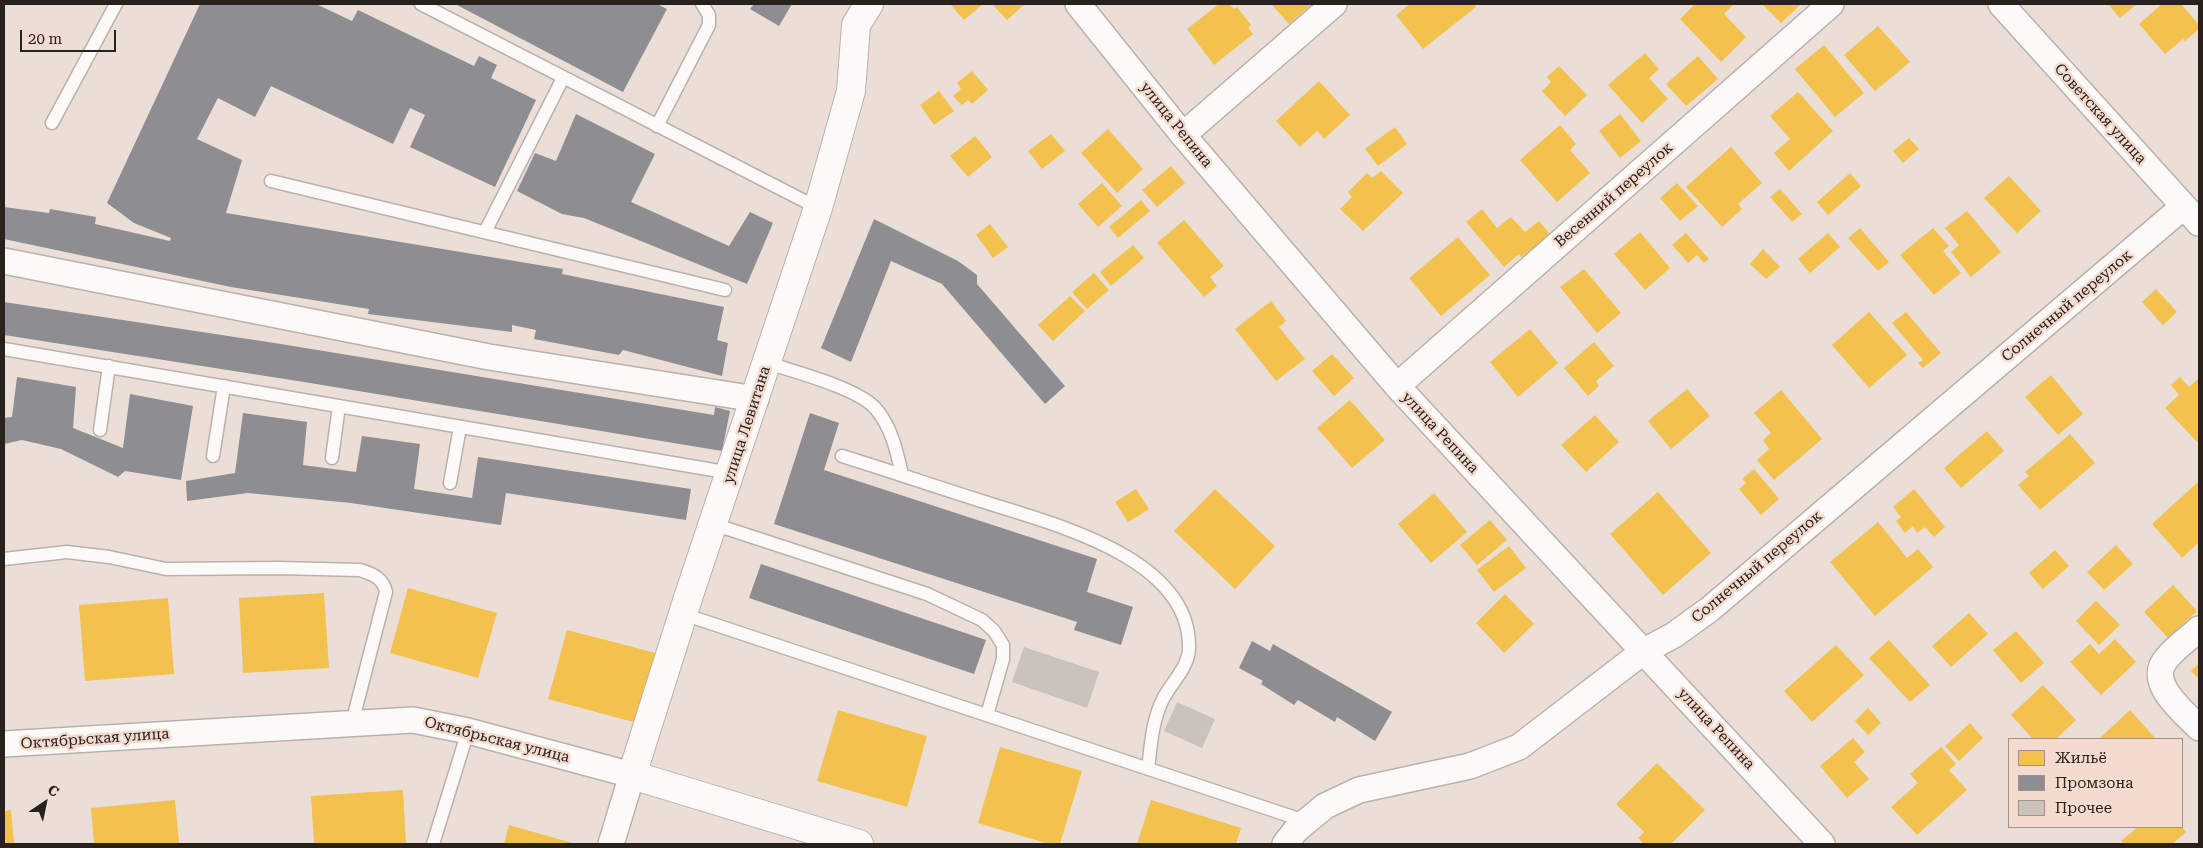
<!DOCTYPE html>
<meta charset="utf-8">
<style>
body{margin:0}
#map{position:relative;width:2203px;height:848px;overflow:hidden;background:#ebded7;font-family:"Roboto Serif",serif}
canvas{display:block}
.frame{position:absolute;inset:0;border:5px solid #29211c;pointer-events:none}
.legend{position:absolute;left:2008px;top:738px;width:175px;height:90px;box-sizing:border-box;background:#f3dccf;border:1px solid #a29187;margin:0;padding:6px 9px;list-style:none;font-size:15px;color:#29211c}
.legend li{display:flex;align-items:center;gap:10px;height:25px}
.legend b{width:25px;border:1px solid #a29187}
.north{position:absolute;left:20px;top:778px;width:50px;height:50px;-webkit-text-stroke:4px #f3dccf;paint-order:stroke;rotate:34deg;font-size:14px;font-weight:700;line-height:20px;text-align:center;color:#29211c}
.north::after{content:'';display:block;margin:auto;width:18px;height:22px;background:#29211c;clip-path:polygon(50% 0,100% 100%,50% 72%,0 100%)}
.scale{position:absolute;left:20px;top:30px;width:96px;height:22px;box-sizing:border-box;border:2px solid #29211c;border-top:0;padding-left:6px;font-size:15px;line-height:18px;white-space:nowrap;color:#29211c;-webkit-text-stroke:4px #f3dccf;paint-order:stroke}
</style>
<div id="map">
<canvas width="2203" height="848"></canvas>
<div class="frame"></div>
<ul class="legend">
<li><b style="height:14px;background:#f2c14e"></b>Жильё</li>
<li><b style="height:14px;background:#8d8d92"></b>Промзона</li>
<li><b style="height:14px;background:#ccc2bc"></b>Прочее</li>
</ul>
<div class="north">С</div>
<div class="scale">20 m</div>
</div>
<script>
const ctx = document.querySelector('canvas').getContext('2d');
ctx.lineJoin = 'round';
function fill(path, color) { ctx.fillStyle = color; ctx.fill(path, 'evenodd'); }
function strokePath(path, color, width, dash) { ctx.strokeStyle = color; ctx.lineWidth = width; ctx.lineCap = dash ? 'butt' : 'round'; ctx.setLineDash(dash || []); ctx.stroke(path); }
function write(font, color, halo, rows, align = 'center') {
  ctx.font = font + ' "Roboto Serif",serif'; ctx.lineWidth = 5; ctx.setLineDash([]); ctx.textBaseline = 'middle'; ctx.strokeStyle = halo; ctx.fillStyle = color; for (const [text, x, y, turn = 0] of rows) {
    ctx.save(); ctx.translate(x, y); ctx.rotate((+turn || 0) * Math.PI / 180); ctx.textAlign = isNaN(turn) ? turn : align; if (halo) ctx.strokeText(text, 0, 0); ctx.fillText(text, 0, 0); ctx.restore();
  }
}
fill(new Path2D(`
 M950 4H983L964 20Z
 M992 4H1025L1007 20Z
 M1219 4H1229L1234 9 1237 7 1251 25 1248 28 1253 34 1214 65 1187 29Z
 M1271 4H1312L1289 24Z
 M1410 4H1474L1476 7 1423 49 1396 15Z
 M1695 4H1734L1724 14 1746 37 1721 62 1680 19Z
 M1762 4H1801L1781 23Z
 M2108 4H2137L2120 18Z
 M2162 4H2181L2199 25V29L2185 41 2183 39 2165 54 2139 24Z
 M1878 26 1910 62 1875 91 1844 55Z
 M1824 45 1864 93 1835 117 1795 69Z
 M1645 53 1659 69 1649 78 1668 99 1642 123 1608 85Z
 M1698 56 1718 79 1686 106 1666 84Z
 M1559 66 1587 95 1565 116 1542 91 1551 82 1547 77Z
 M972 71 988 90 972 104 968 100 962 105 953 96 961 89 957 83Z
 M1319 81 1350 115 1324 139 1317 131 1300 147 1276 121Z
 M939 91 954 111 934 125 920 105Z
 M1798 92 1833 131 1789 171 1774 153 1790 139 1770 116Z
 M1620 114 1641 141 1620 158 1599 131Z
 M1560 125 1576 144 1570 150 1590 173 1557 202 1520 160Z
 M1395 127 1407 144 1378 166 1365 149Z
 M1108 129 1143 169 1117 193 1081 153Z
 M1051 134 1065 151 1042 169 1028 151Z
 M975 136 992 157 968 177 950 156Z
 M1909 138 1919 149 1903 163 1893 151Z
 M1731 147 1762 183 1738 204 1742 209 1722 227 1686 187Z
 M1171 166 1185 183 1157 207 1142 190Z
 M1381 171 1403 193 1363 231 1340 209 1352 197 1348 192 1367 173 1372 178Z
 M1850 173 1861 186 1828 215 1817 202Z
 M2009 176 2041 211 2017 233 1984 198Z
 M1102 183 1122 206 1098 227 1078 204Z
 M1677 183 1698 206 1680 221 1660 198Z
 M1780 189 1802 214 1792 222 1770 197Z
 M1141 200 1150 211 1118 238 1109 227Z
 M1482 209 1497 228 1511 217 1525 232 1539 221 1553 238 1525 262 1519 254 1504 267 1466 222Z
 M1967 211 2001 252 1971 277 1951 252 1959 245 1945 228Z
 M1184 220 1224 266 1210 277 1217 286 1204 297 1157 243Z
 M990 224 1008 247 993 258 976 235Z
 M1860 228 1889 262 1878 271 1848 238Z
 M1933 228 1949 246 1943 251 1961 273 1934 295 1900 255Z
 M1640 232 1670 268 1645 290 1614 254Z
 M1686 233 1709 259 1704 263 1697 255 1688 263 1672 245Z
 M1828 233 1840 247 1810 273 1798 259Z
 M1458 237 1490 275 1441 316 1409 278Z
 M1133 245 1144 258 1111 286 1100 272Z
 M1763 249 1780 267 1766 279 1750 264Z
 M1584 269 1621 313 1597 333 1560 287Z
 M1094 273 1109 290 1087 309 1072 292Z
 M2156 289 2177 312 2163 325 2142 302Z
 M1070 296 1085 311 1053 341 1038 325Z
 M1271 301 1286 321 1279 327 1305 359 1276 381 1235 329Z
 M1869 312 1907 355 1869 388 1832 345Z
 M1906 312 1941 353 1923 368 1918 363 1923 360 1892 323Z
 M1530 329 1558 363 1518 397 1490 362Z
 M1594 342 1614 366 1596 381 1599 386 1588 396 1564 368Z
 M1332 354 1354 378 1334 396 1312 371Z
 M2051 375 2083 414 2058 435 2025 397Z
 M2180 377 2189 387 2198 379 2199 381V444L2165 408 2179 395 2171 385Z
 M1687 389 1710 416 1671 449 1648 421Z
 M1781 390 1822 439 1774 480 1757 460 1769 449 1763 440 1771 433 1754 413Z
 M1350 400 1385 440 1352 468 1317 428Z
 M1595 415 1619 442 1586 472 1561 445Z
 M1987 431 2004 451 1961 488 1944 468Z
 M2070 434 2095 463 2040 510 2018 485 2029 476 2025 472Z
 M1754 469 1779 499 1761 515 1739 489 1746 483 1742 479Z
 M2199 481V542L2182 558 2152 524Z
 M1136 489 1149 509 1128 522 1115 502Z
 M1215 489 1275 546 1235 589 1174 531Z
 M1914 489 1945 527 1934 537 1925 527 1917 533 1913 526 1905 533 1896 521 1901 517 1893 507Z
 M1658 492 1711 553 1663 595 1610 534Z
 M1434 493 1467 532 1431 563 1398 524Z
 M1490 520 1507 540 1477 565 1460 545Z
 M1878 522 1907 558 1918 549 1933 567 1875 616 1830 562Z
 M2116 545 2133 564 2104 590 2087 572Z
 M1509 546 1526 568 1494 592 1477 570Z
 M2055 550 2069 566 2043 589 2029 573Z
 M2173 585 2197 611 2168 638 2144 612Z
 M408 588 497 613 478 678 390 653Z
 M324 593 329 668 243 673 239 598Z
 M1505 594 1534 624 1504 653 1476 623Z
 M168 598 174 674 85 681 79 605Z
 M2096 601 2120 625 2099 645 2076 621Z
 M1969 613 1988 634 1951 667 1932 646Z
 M567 630 656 653 637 723 548 699Z
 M2016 631 2044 663 2021 683 1993 650Z
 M2115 639 2136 662 2101 695 2070 662 2090 644 2099 654Z
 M1889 640 1930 685 1910 702 1869 658Z
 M1836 645 1864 675 1812 722 1784 691Z
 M2199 663V679L2191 671Z
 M2043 685 2076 720 2056 739H2033L2011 715Z
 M1868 708 1881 723 1868 735 1855 721Z
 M838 710 927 736 907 807 817 781Z
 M2130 710 2156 739H2099Z
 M1970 723 1983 738 1959 761 1945 746Z
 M1853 738 1865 752 1854 762 1869 779 1847 798 1820 766Z
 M1000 747 1082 771 1060 844H1049L978 823Z
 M1941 747 1956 764 1949 770 1967 790 1917 835 1891 807 1918 783 1910 774Z
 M1657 763 1705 810 1671 844H1644L1638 838 1644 832 1616 804Z
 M403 790 406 844H314L311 796Z
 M175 800 179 844H94L91 808Z
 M1151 800 1241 828 1236 844H1137Z
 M11 810 14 844H4V811Z
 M509 825 576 844H504Z
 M2138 827H2182L2186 832 2172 844H2124L2121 841Z`), '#f2c14e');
fill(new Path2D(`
 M200 4H316L352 21 358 10 474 66 479 56 497 65 491 78 536 100 495 187 410 147 425 115 410 108 393 144 271 86 255 117 218 98 197 139 242 160 226 213 563 269 562 274 724 307 717 340 728 343 722 376 623 350 619 355 534 339 536 330 512 325V332L368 314 369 309 231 287 4 239V207L49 213 50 209 96 217 95 224 170 241 171 238 134 223 107 203Z
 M455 4H657L667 9 623 92Z
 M754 4H792L779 26 750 9Z
 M576 114 655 154 631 202 729 246 750 212 773 223 747 284 584 218 562 214 517 191 535 153 556 161Z
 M874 219 958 261 977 275V284L1065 386 1045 404 942 284 891 261 851 362 821 348Z
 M4 302 281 344 714 415 715 407 730 411 722 451 304 382 4 335Z
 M17 377 76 387 73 428 123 448 130 394 193 406 181 480 125 471 118 477 61 449 22 440 4 444V418L12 417Z
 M243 413 307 422 303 465 356 472 362 436 420 444 414 489 472 498 478 457 691 489 686 520 506 493 501 525 351 503 248 493 187 501 186 481 235 473Z
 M810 413 839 423 824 470 1097 559 1087 592 1133 607 1121 645 1074 630 1077 622 774 524Z
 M761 564 986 640 974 674 749 598Z
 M1252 641 1270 651 1273 644 1392 712 1375 741 1337 717 1335 722 1298 700 1294 705 1261 684 1263 681 1239 668Z`), '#8d8d92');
fill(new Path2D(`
 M1024 647 1099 672 1087 708 1012 682Z
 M1177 702 1215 719 1202 748 1164 731Z`), '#ccc2bc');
const service = new Path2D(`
 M421 4 818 208
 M52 123 116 4
 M657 126 709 25V15L702 4
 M271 181 725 290
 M485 232 563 78
 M4 349 731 473
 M768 363C795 372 858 388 876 409 892 428 897 452 902 475
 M100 430 109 366
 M213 456 224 386
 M842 456C887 470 931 485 975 499 1045 522 1192 555 1189 649 1188 668 1171 683 1163 699 1152 721 1151 745 1148 769
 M332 458 339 406
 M450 483 460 427
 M713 524 927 594 982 620 994 631 1003 645V659L987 715
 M4 559 67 552 109 557 166 569 278 568 360 570C373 574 383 578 386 592L352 723
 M683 614 1305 821
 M433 844 468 731`);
const minor = new Path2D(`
 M1078 4 1183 135 1397 386 1822 844
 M2001 4 2199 223
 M1183 135 1334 4
 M4 261 489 357 756 399
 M1397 386 1831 4
 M2199 629C2189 638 2176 647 2167 658 2145 682 2183 711 2199 728
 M4 744 413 720 468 731 632 775 611 844
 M1285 844 1296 830 1325 806 1359 790 1470 766 1519 747 1644 651 1674 635 1710 609 2183 207`);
const tertiary = new Path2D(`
 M859 844 632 775 688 598 818 208 851 91 856 25 869 4`);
strokePath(service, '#bbb1ac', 15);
strokePath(minor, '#bbb1ac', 28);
strokePath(tertiary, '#bbb1ac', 30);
strokePath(service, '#fcfaf9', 12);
strokePath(minor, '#fcfaf9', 25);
strokePath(tertiary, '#fcfaf9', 28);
write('15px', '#29211c', '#f3dccf', [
 ["Советская улица",2100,114,48],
 ["улица Репина",1176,125,51],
 ["Весенний переулок",1614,195,-41],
 ["Солнечный переулок",2067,306,-40],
 ["улица Левитана",747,425,-72],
 ["улица Репина",1440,433,47],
 ["Солнечный переулок",1757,567,-40],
 ["улица Репина",1716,729,47],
 ["Октябрьская улица",95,739,-4],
 ["Октябрьская улица",497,740,14]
]);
</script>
